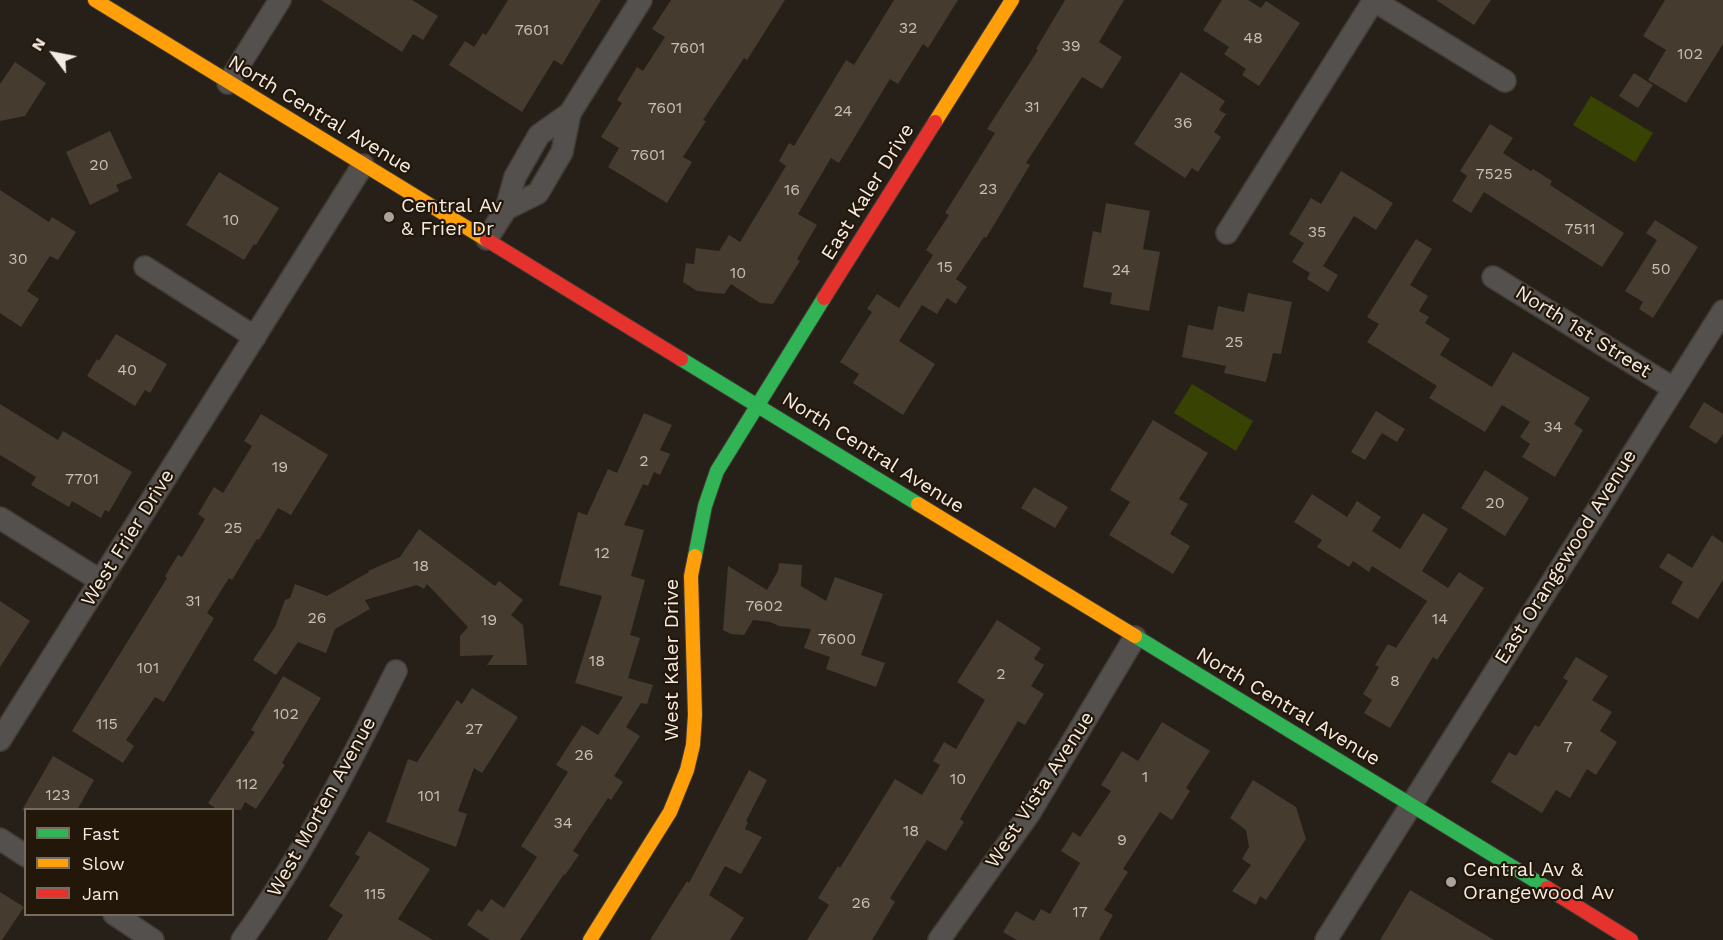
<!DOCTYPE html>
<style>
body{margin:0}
#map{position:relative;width:1723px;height:940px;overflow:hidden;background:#272019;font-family:"Work Sans",sans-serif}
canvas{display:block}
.legend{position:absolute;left:24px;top:808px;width:210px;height:108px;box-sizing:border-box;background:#23170a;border:2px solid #766c60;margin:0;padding:8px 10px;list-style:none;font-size:18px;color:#f3ebe2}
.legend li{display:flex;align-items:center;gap:12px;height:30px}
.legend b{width:30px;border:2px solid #766c60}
.north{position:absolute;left:24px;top:24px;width:60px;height:60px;-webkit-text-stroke:4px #23170a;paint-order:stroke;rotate:302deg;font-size:16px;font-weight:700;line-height:24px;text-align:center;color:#f3ebe2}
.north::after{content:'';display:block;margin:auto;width:21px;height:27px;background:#f3ebe2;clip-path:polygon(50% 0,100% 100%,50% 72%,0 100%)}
</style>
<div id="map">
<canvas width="1723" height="940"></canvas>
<ul class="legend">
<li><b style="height:8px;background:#30b455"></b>Fast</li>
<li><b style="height:8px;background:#ff9f0a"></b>Slow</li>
<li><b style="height:8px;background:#e5322d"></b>Jam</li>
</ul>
<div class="north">N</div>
</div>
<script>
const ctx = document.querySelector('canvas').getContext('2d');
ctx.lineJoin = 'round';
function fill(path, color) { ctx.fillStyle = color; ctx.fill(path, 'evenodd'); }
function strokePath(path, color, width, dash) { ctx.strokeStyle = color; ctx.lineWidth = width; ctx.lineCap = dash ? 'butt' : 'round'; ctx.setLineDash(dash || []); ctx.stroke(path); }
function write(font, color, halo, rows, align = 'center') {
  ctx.font = font + ' "Work Sans",sans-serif'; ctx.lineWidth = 4.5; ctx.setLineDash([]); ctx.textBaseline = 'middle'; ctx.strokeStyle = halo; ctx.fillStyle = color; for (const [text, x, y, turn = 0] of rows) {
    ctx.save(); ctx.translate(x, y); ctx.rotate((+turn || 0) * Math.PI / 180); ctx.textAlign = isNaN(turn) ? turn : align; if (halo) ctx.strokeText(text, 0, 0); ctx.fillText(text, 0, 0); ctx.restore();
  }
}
fill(new Path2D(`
 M1591 96 1653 133 1635 162 1573 125Z
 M1192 384 1253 421 1236 451 1174 413Z`), '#384203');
fill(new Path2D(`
 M321 0H412L438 16 423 40 413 34 402 52Z
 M508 0H601L562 65 554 60 522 112 449 65 465 41 474 47 483 33 486 35Z
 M671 0H785L747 60 744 58 703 120 706 121 683 157 692 162 667 203 608 167 619 148 601 137 622 103 617 100 637 67 643 71 665 37 652 29Z
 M894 0H958L928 48 923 44 898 84 890 79 839 163 831 158 798 214 817 225 797 259 800 261 773 304 760 303 731 284 724 294 697 291 683 282 686 263 694 264 696 248 719 251 729 235 740 242 786 166 779 161 789 143 794 146 846 60 854 65Z
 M1065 0H1124L1099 42 1122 57 1102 89 1082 77 1026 163 1030 165 986 238 984 237 956 279 967 287 956 304 947 298 937 314 922 305 899 341 935 364 903 415 853 383 859 374 840 362 872 312 867 309 877 294 899 308 933 255 926 250 949 215 945 213 995 133 987 129 1038 50 1036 49Z
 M1222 0H1248L1261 8 1266 1 1300 23 1259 86 1242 75 1246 69 1224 54 1229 47 1203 30Z
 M1436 0H1491L1474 25Z
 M1665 0H1723V44L1686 103 1648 80 1666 50 1643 36Z
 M15 62 46 83 25 116 0 121V84Z
 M1181 72 1225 101 1219 110 1226 114 1214 132 1221 137 1198 172 1192 168 1185 178 1134 144Z
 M1634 73 1653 85 1638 108 1619 96Z
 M1490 124 1513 138 1503 153 1531 171 1533 169 1552 181 1550 185 1624 233 1602 267 1484 192 1471 213 1452 201 1467 176 1460 171Z
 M110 131 132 178 116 185 119 191 90 205 66 152Z
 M1341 171 1393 203 1376 230 1354 216 1323 266 1338 275 1328 292 1307 279 1310 273 1292 262 1304 243 1289 234 1311 198 1321 204Z
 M219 172 279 208 256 245 254 244 244 260 186 225Z
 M0 190 49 222 52 217 76 232 58 260 50 256 27 291 39 299 21 327 0 313Z
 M1106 203 1150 211 1143 249 1160 252 1149 311 1110 304 1112 293 1083 287 1093 231 1101 233Z
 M1655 220 1698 247 1653 318 1639 309 1643 302 1625 291 1657 240 1646 233Z
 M1416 239 1432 249 1410 285 1428 296 1419 311 1429 317 1425 323 1450 339 1440 355 1492 387 1513 352 1590 398 1574 424 1583 430 1555 477 1522 457 1530 444 1520 437 1530 422 1502 405 1485 432 1429 398 1437 386 1367 342 1379 324 1367 317Z
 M1248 293 1292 302 1281 354 1273 353 1266 382 1224 373 1226 366 1182 357 1188 325 1213 330 1218 306 1244 312Z
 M116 334 167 364 150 393 145 390 135 406 87 376 97 359 99 361Z
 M1704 402 1723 414V434L1716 444 1689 427Z
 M0 404 58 440 63 431 132 472 109 512 105 510 101 518 72 501 69 507 31 485 36 477 0 455Z
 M1376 411 1405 429 1397 442 1382 433 1365 460 1351 452Z
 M644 413 672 425 660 450 670 454 660 475 654 472 648 486 643 484 624 525 644 530 631 576 645 580 630 635 640 638 628 678 653 685 647 704 641 703 626 727 640 736 614 776 623 782 611 800 608 798 573 851 579 855 565 875 564 874 520 940H490L467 925 478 909 482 912 491 899 504 908 537 857 521 846 568 772 556 765 582 725 598 735 623 697 575 683 602 596 559 585 578 512 587 515 608 469 617 473Z
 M261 414 328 455 291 515 278 508 259 540 257 539 232 580 229 578 207 613 214 618 164 702 155 697 126 740 134 746 123 763 72 731 167 578 165 576 178 555 182 557 205 519 198 514 214 487 223 493 252 446 244 441Z
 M1153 420 1208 453 1179 499 1188 504 1170 534 1190 546 1173 574 1109 535 1130 502 1110 490Z
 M1485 470 1529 498 1505 536 1461 508Z
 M1034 487 1068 507 1055 528 1021 508Z
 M1312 494 1347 517 1357 501 1381 517 1372 531 1400 549 1423 513 1448 529 1422 571 1448 588 1459 572 1484 588 1437 660 1433 657 1390 728 1364 713 1372 700 1363 694 1379 667 1375 665 1388 644 1396 648 1427 601 1372 566 1369 572 1353 561 1349 567 1317 547 1322 540 1294 522Z
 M419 529 495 586 499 581 523 600 511 615 523 625 527 665H487L494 655 460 656V636L468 627 427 584 424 589 417 585 365 600 370 609 335 629 326 653 298 642 276 675 253 660 275 627 285 600 290 598 295 584 327 596 369 572 368 571 400 557Z
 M1712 535 1723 543V580L1698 619 1671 603 1683 582 1659 567 1668 553 1692 568Z
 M779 563 802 565 801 586 826 601 835 577 883 594 861 655 885 663 876 687 826 669 830 657 804 648 811 629 779 626 770 622 753 620 744 635 731 634 723 630 728 566 767 590 778 571Z
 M0 601 30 621 0 667Z
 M997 620 1041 648 1034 659 1044 665 1031 686 1044 694 1025 725 1018 721 960 819 964 822 946 851 927 840 890 898 895 902 872 940H807L829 905 818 898 838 866 840 868 895 779 922 795 940 765 933 761 944 742 956 749 985 700 957 682Z
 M1576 657 1608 676 1592 700 1612 712 1600 731 1617 742 1596 775 1587 769 1570 798 1556 790 1542 813 1491 782 1509 752 1516 756 1535 725 1539 727 1568 681 1563 678Z
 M283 676 321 698 282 763 285 765 256 809 245 802 241 810H218L208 803 255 732 251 730Z
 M472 688 518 717 482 773 474 768 458 811 467 814 456 847 386 822 408 759 417 762 457 700 462 704Z
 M1162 722 1210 751 1186 788 1190 791 1172 820 1160 812 1123 869 1128 872 1104 910 1113 915 1099 940H1017L1003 932 1016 911 1034 921 1041 909 1050 914 1080 863 1061 851 1073 832 1080 837 1111 791 1101 785 1122 751 1138 761Z
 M53 756 94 780 77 810H22Z
 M749 770 767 780 746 821 748 822 745 829 762 837 741 874 725 866 709 895 744 918 730 940H650L687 881 689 883Z
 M1253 780 1296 807 1306 839 1266 900 1260 896 1256 905 1232 891 1251 865 1242 859 1249 847 1246 830 1230 818Z
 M369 831 430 869 398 919 433 940H327L343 915 329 906 360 857 355 854Z
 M1410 890 1494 940H1380Z
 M0 892 24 907 2 940H0Z`), '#453b2f');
const street = new Path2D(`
 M1373 0 1505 81
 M228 83 280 0
 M506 209 538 193 562 152 570 113 641 0
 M1227 233 1374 0
 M487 239 506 209 515 177 539 135 570 113
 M145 267 255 337
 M1493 277 1673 388
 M0 518 101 581
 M0 740 363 165
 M0 839 26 856
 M114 914 153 940
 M242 940C303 856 350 763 396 671
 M939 940 1029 814 1135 637
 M1326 940 1723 311`);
const fast = new Path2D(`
 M681 359 918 504
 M695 556 705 506 717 471 824 298
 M1135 636 1547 888`);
const slow = new Path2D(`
 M95 0 487 240
 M935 122 1012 0
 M918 504 1135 636
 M590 940 670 812 687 770 693 745 695 715 691 576 695 556`);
const jam = new Path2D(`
 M487 240 681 359
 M824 298 935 122
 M1547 888 1631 940`);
strokePath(street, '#433c36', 24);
strokePath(fast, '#433c36', 16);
strokePath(slow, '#433c36', 16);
strokePath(jam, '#433c36', 16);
strokePath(street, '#53504d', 21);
strokePath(fast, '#30b455', 14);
strokePath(slow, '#ff9f0a', 14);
strokePath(jam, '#e5322d', 14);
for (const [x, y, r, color] of [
 [389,217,6,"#aca49c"],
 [1451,882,6,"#aca49c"]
]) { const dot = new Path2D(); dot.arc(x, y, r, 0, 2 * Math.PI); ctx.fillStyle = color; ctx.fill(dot); strokePath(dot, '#23170a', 2); }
write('16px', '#c8bfb5', null, [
 ["32",908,28],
 ["7601",532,30],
 ["48",1253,38],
 ["39",1071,46],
 ["7601",688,48],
 ["102",1690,54],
 ["31",1032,107],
 ["7601",665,108],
 ["24",843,111],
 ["36",1183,123],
 ["7601",648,155],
 ["20",99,165],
 ["7525",1494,174],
 ["23",988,189],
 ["16",792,190],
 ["10",231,220],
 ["7511",1580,229],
 ["35",1317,232],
 ["30",18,259],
 ["15",945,267],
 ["50",1661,269],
 ["24",1121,270],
 ["10",738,273],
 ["25",1234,342],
 ["40",127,370],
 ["34",1553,427],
 ["2",644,461],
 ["19",280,467],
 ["7701",82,479],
 ["20",1495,503],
 ["25",233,528],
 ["12",602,553],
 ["18",421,566],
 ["31",193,601],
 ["7602",764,606],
 ["26",317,618],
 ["14",1440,619],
 ["19",489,620],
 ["7600",837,639],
 ["18",597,661],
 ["101",148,668],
 ["2",1001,674],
 ["8",1395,681],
 ["102",286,714],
 ["115",107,724],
 ["27",474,729],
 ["7",1568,747],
 ["26",584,755],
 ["1",1145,777],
 ["10",958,779],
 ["112",247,784],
 ["123",58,795],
 ["101",429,796],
 ["34",563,823],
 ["18",911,831],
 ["9",1122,840],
 ["115",375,894],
 ["26",861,903],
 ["17",1080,912]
]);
write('20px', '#f3ebe2', '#23170a', [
 ["North Central Avenue",320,115,31],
 ["East Kaler Drive",868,192,-58],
 ["North 1st Street",1583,332,32],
 ["North Central Avenue",873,453,32],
 ["West Frier Drive",128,538,-58],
 ["East Orangewood Avenue",1566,557,-58],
 ["West Kaler Drive",672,660,-90],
 ["North Central Avenue",1288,707,31],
 ["West Vista Avenue",1040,790,-57],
 ["West Morten Avenue",322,807,-61]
]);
write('20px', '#f3ebe2', '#23170a', [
 ["Central Av",401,206],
 ["& Frier Dr",401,229],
 ["Central Av &",1463,870],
 ["Orangewood Av",1463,893]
], 'left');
</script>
